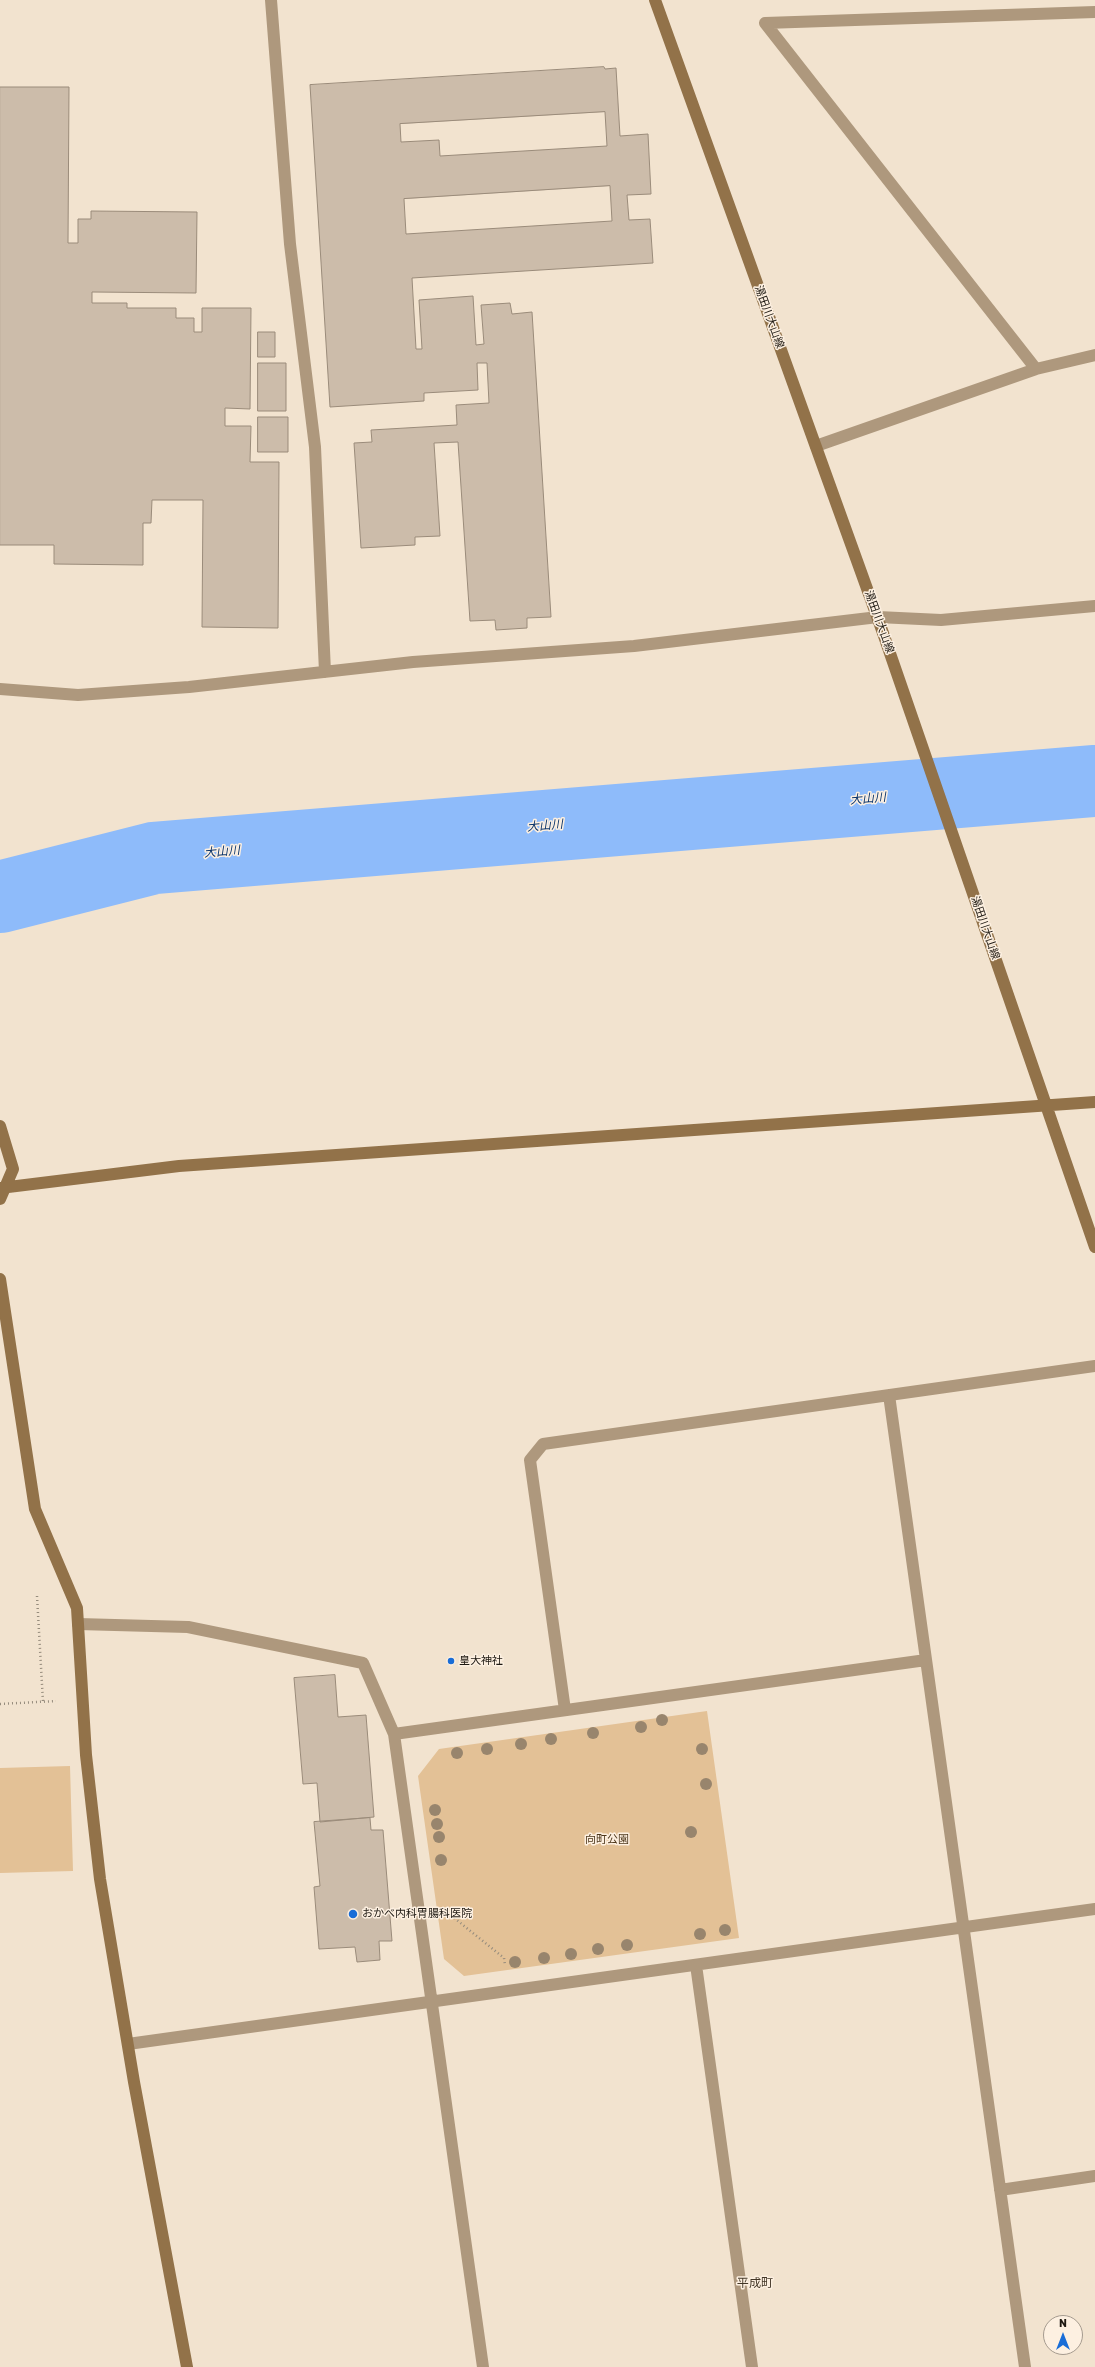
<!DOCTYPE html>
<meta charset="utf-8">
<style>
body{margin:0}
#map{position:relative;width:1095px;height:2367px;overflow:hidden;background:#f2e3cf;font-family:Rubik,sans-serif}
canvas{display:block}
.north{position:absolute;left:1043px;top:2315px;width:40px;height:40px;box-sizing:border-box;background:#fdf0e1;border:1px solid #a49a8e;border-radius:50%;rotate:0deg;font-size:11px;font-weight:700;line-height:16px;text-align:center;color:#1e1912}
.north::after{content:'';display:block;margin:auto;width:14px;height:18px;background:#196dd7;clip-path:polygon(50% 0,100% 100%,50% 72%,0 100%)}
</style>
<div id="map">
<canvas width="1095" height="2367"></canvas>
<div class="north">N</div>
</div>
<script>
const ctx = document.querySelector('canvas').getContext('2d');
ctx.lineJoin = 'round';
function fill(path, color) { ctx.fillStyle = color; ctx.fill(path, 'evenodd'); }
function strokePath(path, color, width, dash) { ctx.strokeStyle = color; ctx.lineWidth = width; ctx.lineCap = dash ? 'butt' : 'round'; ctx.setLineDash(dash || []); ctx.stroke(path); }
function write(font, color, halo, rows, align = 'center') {
  ctx.font = font + ' Rubik,"Noto Sans JP",sans-serif'; ctx.lineWidth = 3; ctx.setLineDash([]); ctx.textBaseline = 'middle'; ctx.strokeStyle = halo; ctx.fillStyle = color; for (const [text, x, y, turn = 0] of rows) {
    ctx.save(); ctx.translate(x, y); ctx.rotate((+turn || 0) * Math.PI / 180); ctx.textAlign = isNaN(turn) ? turn : align; if (halo) ctx.strokeText(text, 0, 0); ctx.fillText(text, 0, 0); ctx.restore();
  }
}
fill(new Path2D(`
 M707 1711 739 1938 464 1976 444 1959 418 1776 439 1749Z
 M70 1766 73 1871 0 1873V1768Z`), '#e3c196');
strokePath(new Path2D(`
 M0 897 154 858 1095 781`), '#8ebbfa', 72);
const building = new Path2D(`
 M604 67 605 69 616 68 620 136 648 134 651 194 627 195 629 220 650 219 653 263 412 278 416 349H422L419 300 473 296 476 345 484 344 481 305 510 303 512 314 532 312 551 617 527 618V628L496 630 495 620 470 621 458 442 434 443 440 536 415 537V545L361 548 354 443 372 442 371 430 457 425 456 405 489 403 487 363H477L478 390 424 393V401L330 407 310 85ZM605 112 607 146 440 156 439 140 401 142 400 124ZM610 186 612 221 406 234 404 199Z
 M0 87H69L68 243H78V219H91V211L197 212 196 293 92 292V303H127V308H176V318H194V332H202V308H251L250 409 225 408V426H251L250 462H279L278 628 202 627 203 500H152L151 523H143V565L54 564V545H0Z
 M258 332H275V357H258Z
 M258 363H286V411H258Z
 M258 417H288V452H258Z
 M335 1675 338 1717 366 1715 374 1817 320 1822 317 1783 303 1784 294 1678Z
 M370 1818 371 1830H383L392 1941H379L380 1960 357 1962 355 1947 319 1949 314 1887 320 1886 314 1822Z`);
fill(building, '#ccbcaa');
strokePath(building, '#9a8b7a', 1);
strokePath(new Path2D(`
 M37 1596 43 1702
 M0 1704 56 1701
 M448 1913 504 1958 505 1965`), '#968c7d', 2.5, [1, 3]);
strokePath(new Path2D(`
 M271 0 290 244 315 447 325 672
 M1036 369 765 23 1095 12
 M816 446 1036 369 1095 355
 M0 689 78 695 189 687 413 662 634 646 878 617 941 620 1095 606
 M889 1395 1025 2367
 M78 1624 188 1627 363 1663 394 1734
 M565 1710 530 1460 543 1444 1095 1366
 M696 1965 752 2367
 M128 2044 1095 1909
 M1000 2190 1095 2176
 M483 2367 394 1734 926 1660`), '#ae987d', 12);
strokePath(new Path2D(`
 M655 0 883 633 1095 1247
 M0 1126 13 1169 0 1199
 M0 1188 179 1166 1095 1102
 M0 1279 35 1509 77 1608 86 1755 100 1879 134 2082 187 2367`), '#927249', 12);
ctx.fillStyle = '#98856d';
for (const [x, y] of [
 [662,1720],
 [641,1727],
 [593,1733],
 [551,1739],
 [521,1744],
 [487,1749],
 [702,1749],
 [457,1753],
 [706,1784],
 [435,1810],
 [437,1824],
 [691,1832],
 [439,1837],
 [441,1860],
 [725,1930],
 [700,1934],
 [627,1945],
 [598,1949],
 [571,1954],
 [544,1958],
 [515,1962]
]) { ctx.beginPath(); ctx.arc(x, y, 6, 0, 2 * Math.PI); ctx.fill(); }
for (const [x, y, r, color] of [
 [451,1661,4,"#196dd7"],
 [353,1914,5,"#196dd7"]
]) { const dot = new Path2D(); dot.arc(x, y, r, 0, 2 * Math.PI); ctx.fillStyle = color; ctx.fill(dot); strokePath(dot, '#fdf0e1', 1.5); }
write('11px', '#1e1912', '#fdf0e1', [
 ["湯田川大山線",769,317,70],
 ["湯田川大山線",879,622,70],
 ["湯田川大山線",985,928,71]
]);
write('11px', '#1e1912', '#fdf0e1', [
 ["皇大神社",459,1661],
 ["おかべ内科胃腸科医院",362,1914]
], 'left');
write('11px', '#4e381c', '#fdf0e1', [
 ["向町公園",607,1840]
]);
write('italic 12px', '#0c366d', '#fdf0e1', [
 ["大山川",868,799,-5],
 ["大山川",545,826,-5],
 ["大山川",222,852,-5]
]);
write('12px', '#423626', '#fdf0e1', [
 ["平成町",755,2284]
]);
</script>
